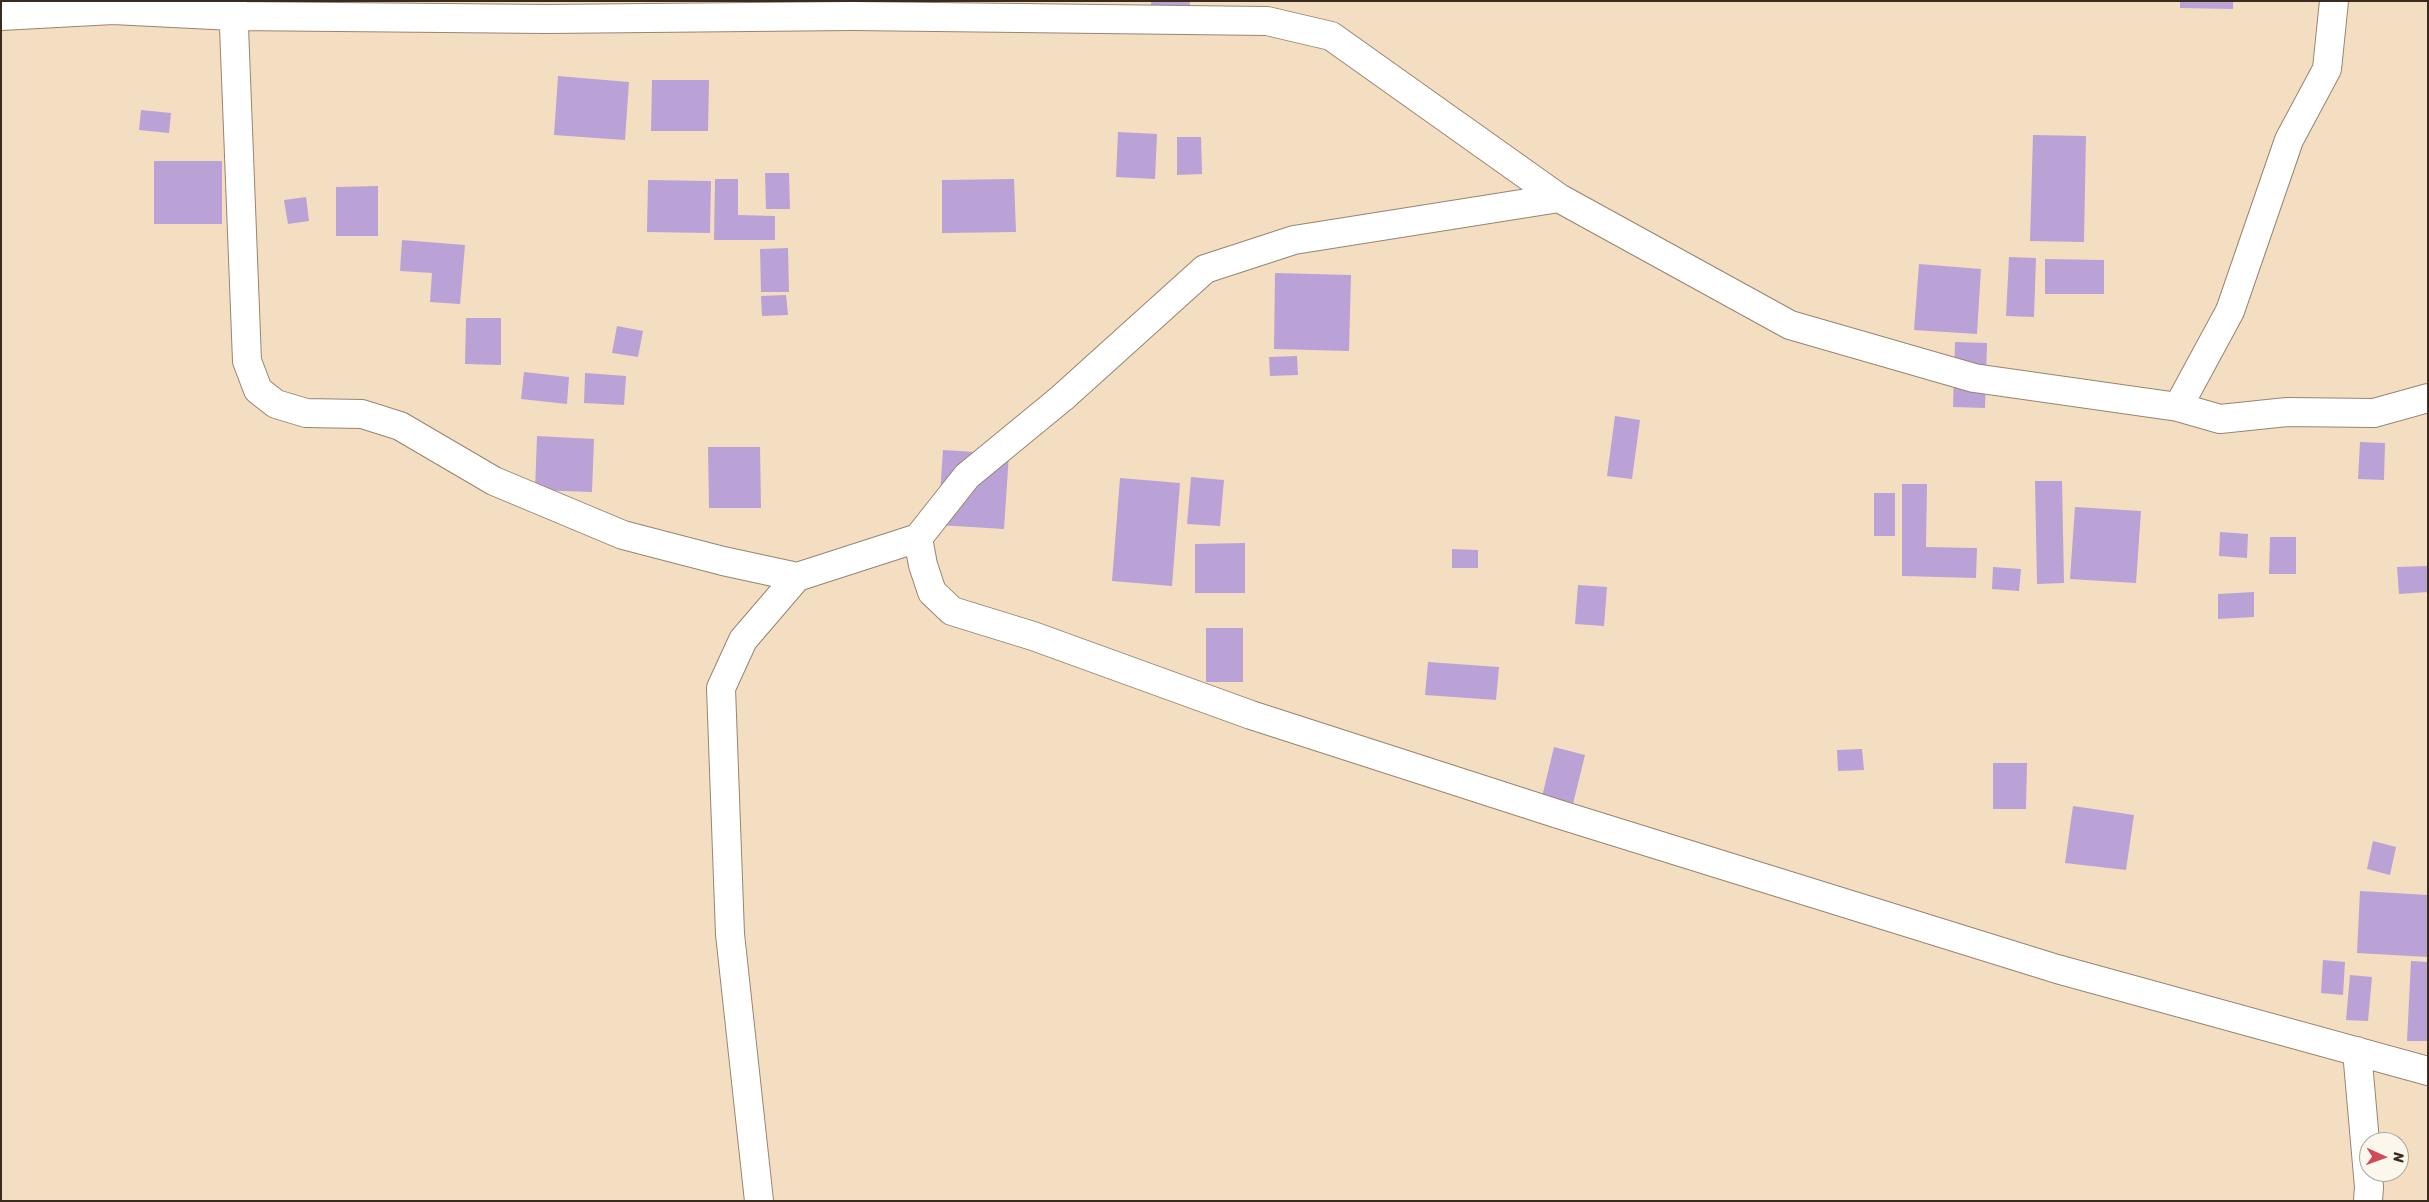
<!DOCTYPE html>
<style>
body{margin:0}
#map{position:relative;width:2429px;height:1202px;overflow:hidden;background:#f4dec2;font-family:Sriracha,sans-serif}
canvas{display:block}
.frame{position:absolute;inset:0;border:2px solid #3b2a1e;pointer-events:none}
.north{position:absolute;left:2359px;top:1132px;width:50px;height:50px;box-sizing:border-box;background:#fbf7ec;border:1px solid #aea59a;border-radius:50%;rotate:92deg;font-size:14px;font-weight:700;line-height:20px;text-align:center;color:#3b2a1e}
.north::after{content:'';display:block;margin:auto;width:18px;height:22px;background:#d1495b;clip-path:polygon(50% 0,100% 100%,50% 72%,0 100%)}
</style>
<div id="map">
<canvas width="2429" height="1202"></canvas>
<div class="frame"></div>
<div class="north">N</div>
</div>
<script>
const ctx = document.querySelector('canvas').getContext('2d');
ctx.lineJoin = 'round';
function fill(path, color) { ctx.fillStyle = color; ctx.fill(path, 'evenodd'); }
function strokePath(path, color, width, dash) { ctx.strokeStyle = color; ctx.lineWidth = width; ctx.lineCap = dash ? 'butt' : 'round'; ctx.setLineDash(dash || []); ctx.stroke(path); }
fill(new Path2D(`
 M1151 1H1190L1189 16 1151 14Z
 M2180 1H2233V9L2180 8Z
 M558 76 629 82 625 140 554 135Z
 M652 80H709L708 131H651Z
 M141 110 171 113 169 133 139 130Z
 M1118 132 1157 134 1155 179 1116 177Z
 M2033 135 2086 136 2084 242 2030 241Z
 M1177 137H1201L1202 174 1177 175Z
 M154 161H222V224H154Z
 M765 173H789L790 209H766Z
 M715 179H738V215L775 216V240H714Z
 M1014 179 1016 232 942 233V180Z
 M648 180 711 181 710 233 647 232Z
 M378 186V236H336V187Z
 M306 197 309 221 288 224 284 200Z
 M402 240 465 245 460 304 430 302 432 273 400 271Z
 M788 248 789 292H761L760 249Z
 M2009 257 2036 258 2034 317 2006 316Z
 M2045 259 2104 260V294H2045Z
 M1919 264 1981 269 1977 334 1914 330Z
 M1275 273 1351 275 1349 351 1274 349Z
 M786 295 788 315 762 316 761 296Z
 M466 318H501V365L465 364Z
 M617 326 643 331 638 357 612 353Z
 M1955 342 1987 343 1985 408 1953 407Z
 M1297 356 1298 375 1270 376 1269 357Z
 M524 372 569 377 567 404 521 399Z
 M585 373 626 376 624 405 584 403Z
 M1615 416 1640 420 1632 479 1607 476Z
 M537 436 594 439 592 492 535 490Z
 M2360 442 2385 443 2384 480 2358 479Z
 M708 447H760L761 508H709Z
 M943 450 1009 454 1004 529 938 525Z
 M1191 477 1224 480 1220 526 1187 524Z
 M1120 478 1180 483 1172 586 1112 581Z
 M2035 481H2062L2064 583 2037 584Z
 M1902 484H1927L1926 547 1977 548 1976 578 1902 576Z
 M1874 493H1895V536H1874Z
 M2075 507 2141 511 2136 583 2070 579Z
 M2220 532 2248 534 2247 558 2219 556Z
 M2270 537H2296V574H2269Z
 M1245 543V593H1195V544Z
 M1452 549 1478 550V568H1452Z
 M2428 566V592L2399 594 2397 567Z
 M1993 567 2021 569 2019 591 1992 589Z
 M1578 585 1607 587 1604 626 1575 624Z
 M2254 592V617L2218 619V594Z
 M1206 628H1243V682H1206Z
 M1428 662 1499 667 1496 700 1425 695Z
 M1554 747 1585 755 1572 808 1541 801Z
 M1862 749 1864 770 1838 771 1837 750Z
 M1993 763H2027L2026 809H1993Z
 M2073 806 2134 815 2126 870 2065 863Z
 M2373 841 2396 847 2390 875 2367 869Z
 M2360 891 2428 895V957L2357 953Z
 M2323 960 2345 962 2343 995 2321 993Z
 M2411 961 2428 962V1041H2407Z
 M2350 975 2372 977 2368 1021 2346 1020Z`), '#baa2d6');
const minor = new Path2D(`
 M233 1 247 361 258 390 276 404 306 413 362 414 400 426 494 481 623 535 723 561 797 577
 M1 16 113 10 233 16 547 19 852 16 1267 21 1331 36 1559 198 1790 325 1974 378 2178 407 2220 419 2287 412 2374 413 2428 398
 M2178 407 2230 311 2289 140 2327 69 2334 1
 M918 538 923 565 932 592 952 611 1033 636 1251 715 1558 814 2057 969 2428 1071
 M2357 1051 2369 1187 2368 1201
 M759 1201 730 934 721 688 743 640 797 577 918 538 967 476 1062 398 1205 269 1294 240 1559 198`);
strokePath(minor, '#988470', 30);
strokePath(minor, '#fff', 28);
</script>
